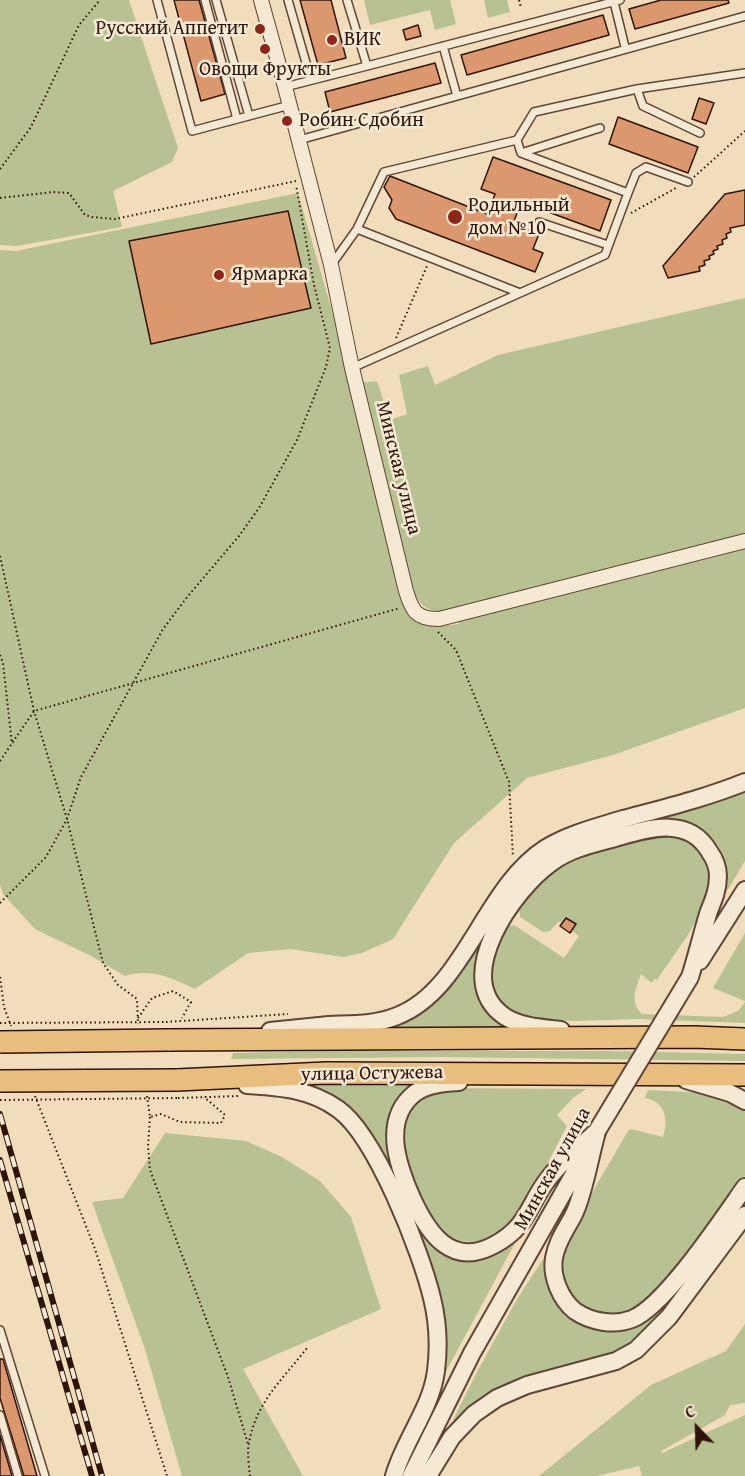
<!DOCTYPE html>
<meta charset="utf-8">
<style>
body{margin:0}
#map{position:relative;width:745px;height:1476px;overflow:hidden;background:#f1ddbb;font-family:"Gentium Book Plus",serif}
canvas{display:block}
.north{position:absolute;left:667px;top:1398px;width:60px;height:60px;-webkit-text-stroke:4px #f6e9d3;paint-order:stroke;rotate:337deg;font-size:16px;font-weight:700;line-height:24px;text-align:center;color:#2e1409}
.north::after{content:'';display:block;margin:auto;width:21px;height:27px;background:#2e1409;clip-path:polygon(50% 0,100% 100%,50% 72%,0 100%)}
</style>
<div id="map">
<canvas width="745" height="1476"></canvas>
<div class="north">С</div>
</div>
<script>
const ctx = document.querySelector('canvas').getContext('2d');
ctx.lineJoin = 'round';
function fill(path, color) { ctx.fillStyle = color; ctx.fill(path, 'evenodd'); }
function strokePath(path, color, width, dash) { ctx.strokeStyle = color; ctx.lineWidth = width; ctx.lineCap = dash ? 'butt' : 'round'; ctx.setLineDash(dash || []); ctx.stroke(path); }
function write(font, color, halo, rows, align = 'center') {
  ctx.font = font + ' "Gentium Book Plus",serif'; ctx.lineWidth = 5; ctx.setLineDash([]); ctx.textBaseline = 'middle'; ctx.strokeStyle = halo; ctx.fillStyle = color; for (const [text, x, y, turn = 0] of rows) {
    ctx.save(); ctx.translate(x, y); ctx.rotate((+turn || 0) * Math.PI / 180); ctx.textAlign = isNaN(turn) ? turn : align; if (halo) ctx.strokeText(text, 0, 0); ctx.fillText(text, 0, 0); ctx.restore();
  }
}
fill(new Path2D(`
 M0 0H129L178 148 172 162 113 191 122 227 17 246 0 245Z
 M364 0H450L456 24 435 30 430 10 370 25Z
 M484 0H507L510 12 488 18Z
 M298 193 353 384 413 617 441 626 459 624 454 611C428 613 422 609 409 586L358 383 377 381 390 420 407 414 399 375 428 366 435 385 498 355 745 298V708L613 755 527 778 454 843 393 939 362 953 343 957 291 949 248 953 195 989C172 978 150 968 125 976L91 956 35 929 3 894 0 885V250L16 251Z
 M745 788V861L724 896 722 895C726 880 724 864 717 850 709 835 696 824 678 822 647 817 565 844 539 862 513 880 478 940 477 971 476 988 484 1014 500 1023 505 1026 512 1027 517 1029L376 1028C432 1018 463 963 491 918 499 904 507 889 518 877 553 840 602 830 649 817 681 808 713 799 745 788Z
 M674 833C681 836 694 840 699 846 733 887 679 946 657 980L654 979 652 983 641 974C636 988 629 1002 642 1014L723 1017 738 1011 745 1002V1023L638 1019 575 1021 538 1019 518 1015 498 999 489 978 496 945 506 927 514 925 564 958 579 936 559 921 550 931 543 932 520 917 519 908C526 898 533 886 542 878 574 851 633 836 674 833Z
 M745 933V1001L713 988Z
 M334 1051H606L745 1054V1061L439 1057 231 1059 233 1053Z
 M285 1081H422C399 1102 384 1113 388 1147L437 1246 512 1241 515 1243 443 1377 444 1340 377 1147Z
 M443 1088 586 1089 573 1098 557 1115 567 1126C550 1157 528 1209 501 1231 477 1251 446 1242 429 1218 423 1208 419 1195 415 1184 408 1166 399 1147 402 1126 404 1106 425 1093 443 1088Z
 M648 1090 711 1093 745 1109V1176L653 1297 620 1316 589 1312 570 1297 561 1277 562 1249 569 1232 628 1131 631 1129 663 1137C669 1120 665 1101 645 1098Z
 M165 1133 246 1141 282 1157 320 1181 351 1217 381 1309 243 1369 303 1476H182L145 1349 92 1202 123 1198Z
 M745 1198V1203L659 1318 631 1347 457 1421 453 1420 478 1370 516 1301 543 1259 593 1328C607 1332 621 1331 635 1326Z
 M745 1324V1403L730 1405 725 1415 661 1451 662 1453 745 1415V1476H642L639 1466 597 1476H539L651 1385 726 1351Z`), '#b8c191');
const building = new Path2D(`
 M174 0H199L225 94 201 101Z
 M300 0H331L346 58 318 65Z
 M661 0H728L729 3 635 29 629 9Z
 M603 15 609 35 467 75 461 55Z
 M418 25 421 36 406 40 403 30Z
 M435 63 441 83 330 112 325 92Z
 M699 98 714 103 706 124 692 119Z
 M618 117 698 147 688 173 609 144Z
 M493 157 611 200 600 231 521 202 513 224 539 234 533 249 543 253 535 272 396 219 389 208 392 200 384 187 390 176 487 214 495 194 481 189Z
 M745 190V225L730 228 731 232 726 234 727 238 722 240 723 244 717 246 718 249 713 251 714 254 709 256 710 259 704 261 705 265 699 267 700 271 668 278 663 266 725 194Z
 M288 211 311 308 151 344 129 241Z
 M566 918 576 924 570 933 560 926Z
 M0 1359H3L37 1476H24L0 1398Z
 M0 1435 12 1476H0Z`);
fill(building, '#db986e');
strokePath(building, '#2e1409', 1.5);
const service = new Path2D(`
 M157 0 192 131 290 105
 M205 0 237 119
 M216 0 249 116
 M288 0 311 80
 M614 2 625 47
 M443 46 457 96
 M367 66 620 0
 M285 87 367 66 347 0
 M700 133 643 106 637 89 745 73
 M299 140 745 16
 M517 140 521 153 628 193 636 173 646 167 688 182
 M521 153 600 128
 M539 222 608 245
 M357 229 520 293 605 255 628 193
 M332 264 357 229 384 172 517 140 534 112 637 89
 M352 368 520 293
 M0 1330 45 1476
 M0 1415 18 1476`);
const minor = new Path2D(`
 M261 0 285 87 331 265 352 368 406 591C412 611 416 619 439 619L745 541`);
const tertiary = new Path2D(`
 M700 961 745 890
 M561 1030C543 1028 520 1027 504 1016 450 978 514 889 551 863 569 849 593 844 615 838 647 829 688 815 709 851 714 858 718 867 718 876 718 889 714 899 709 911 702 933 697 955 690 977
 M270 1031C290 1029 310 1027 329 1025 352 1024 375 1025 397 1016 465 990 484 887 546 848 569 834 597 827 623 819 664 808 706 798 745 782
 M686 1080 730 1093 745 1101
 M459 1082C444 1083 427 1084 415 1093 381 1120 398 1166 412 1198 428 1233 451 1268 494 1245 528 1227 528 1205 548 1179 561 1161 581 1147 597 1131
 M247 1085C280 1087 310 1089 338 1109 376 1136 421 1252 432 1298 438 1322 439 1347 436 1371 431 1409 404 1440 394 1476
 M597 1132C590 1156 585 1189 575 1212 568 1227 557 1240 554 1258 551 1276 560 1299 575 1311 591 1322 614 1326 632 1319 665 1306 723 1218 745 1187
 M411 1476 472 1353 583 1158
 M428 1476 452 1437 474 1414 497 1398 527 1385 616 1361 636 1350 669 1317 745 1215`);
const primary = new Path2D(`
 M168 1040 694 1037 745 1039
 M177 1080 326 1073 745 1075`);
strokePath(service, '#5f4636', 10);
strokePath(minor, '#5f4636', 16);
strokePath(tertiary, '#5f4636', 20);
strokePath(primary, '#2e1409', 24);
strokePath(new Path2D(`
 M519 0 521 8
 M0 169 31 127 79 25 100 0
 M694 177 745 131
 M0 198 53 192 69 193 85 215 92 217 115 219 296 181
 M631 213 676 188
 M396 338 427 266
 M0 556 34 711 67 819 103 963 118 985 137 999 138 1024
 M438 632 456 650 509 782 513 857
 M0 655 3 663 12 744
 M0 761 34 711 400 608
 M0 903 46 857 67 819 81 777 163 629 188 596 239 536 259 508 297 440 326 367 330 348 314 285 296 185
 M0 977 4 1007 11 1026
 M138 1018 152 998 173 991 191 1002 182 1018
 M166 1022 288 1014
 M35 1096 95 1249 167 1476
 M147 1096 150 1117 161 1114 180 1122 221 1123 225 1115 204 1097
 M178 1098 238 1096
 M150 1117 148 1146 150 1170 228 1377 248 1444
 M250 1476C249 1466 247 1453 249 1443 256 1402 283 1379 307 1348`), '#2e1409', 2, [1.5, 3]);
strokePath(service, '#f6e9d3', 7);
strokePath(minor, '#f6e9d3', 14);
strokePath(tertiary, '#f6e9d3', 16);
strokePath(primary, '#e8be7e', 21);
const rail = new Path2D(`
 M0 1114 102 1476
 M0 1160 92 1476`);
strokePath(rail, '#2e1409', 6);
strokePath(rail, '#f6e9d3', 4, [11]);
const tertiaryBridge = new Path2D(`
 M597 1131 690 977`);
const primaryBridge = new Path2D(`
 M0 1042 168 1040
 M0 1081 177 1080`);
strokePath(tertiaryBridge, '#5f4636', 20, []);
strokePath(primaryBridge, '#2e1409', 24, []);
strokePath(new Path2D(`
 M0 1023 166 1022
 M0 1100 178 1098`), '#2e1409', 2, [1.5, 3]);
strokePath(tertiaryBridge, '#f6e9d3', 16);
strokePath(primaryBridge, '#e8be7e', 21);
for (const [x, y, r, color] of [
 [260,29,6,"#8f2418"],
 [332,40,6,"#8f2418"],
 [265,49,6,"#8f2418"],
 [287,121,6,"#8f2418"],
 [455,217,8,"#8f2418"],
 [219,275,6,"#8f2418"]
]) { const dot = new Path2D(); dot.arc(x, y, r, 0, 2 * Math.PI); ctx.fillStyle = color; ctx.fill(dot); strokePath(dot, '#f6e9d3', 2); }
write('20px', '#2e1409', '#f6e9d3', [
 ["Русский Аппетит",248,29,"right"],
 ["ВИК",344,40],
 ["Овощи Фрукты",265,70,"center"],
 ["Робин Сдобин",299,121],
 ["Родильный",468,206],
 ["дом №10",468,229],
 ["Ярмарка",231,275]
], 'left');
write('20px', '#2e1409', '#f6e9d3', [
 ["Минская улица",398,468,76],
 ["улица Остужева",372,1074,-1],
 ["Минская улица",553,1169,-61]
]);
</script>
